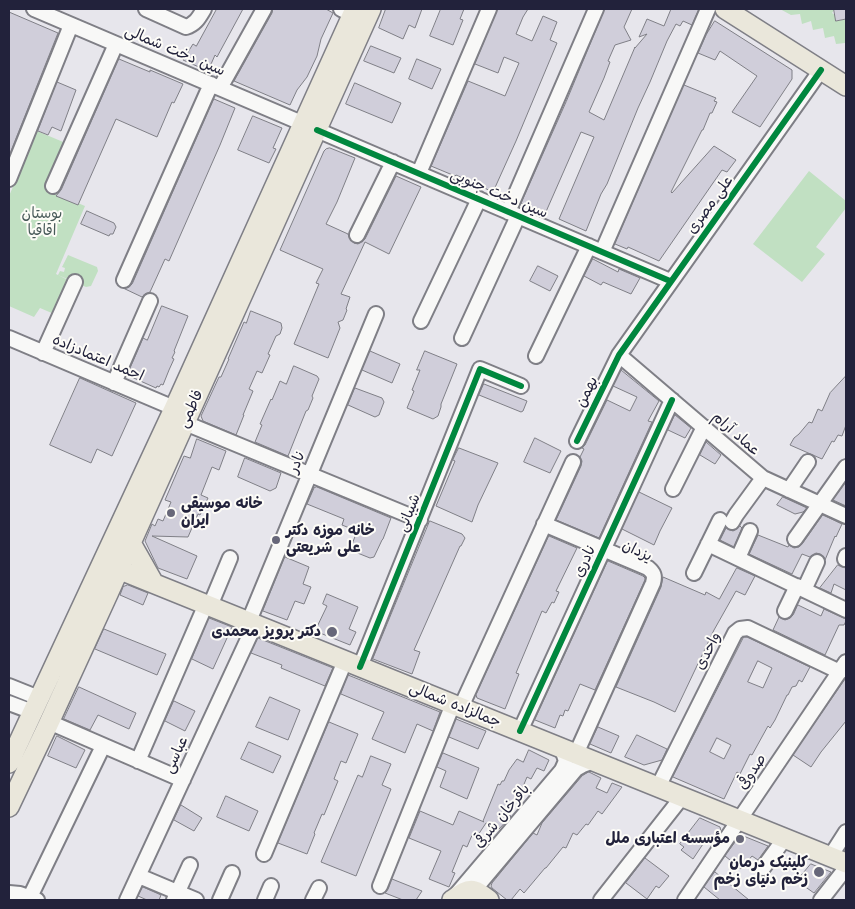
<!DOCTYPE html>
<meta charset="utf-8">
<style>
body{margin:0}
#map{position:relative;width:855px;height:909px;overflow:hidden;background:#e7e6ec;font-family:"Playpen Sans",sans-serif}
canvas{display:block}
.frame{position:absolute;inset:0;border:10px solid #22223b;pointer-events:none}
</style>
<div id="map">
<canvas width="855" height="909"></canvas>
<div class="frame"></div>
</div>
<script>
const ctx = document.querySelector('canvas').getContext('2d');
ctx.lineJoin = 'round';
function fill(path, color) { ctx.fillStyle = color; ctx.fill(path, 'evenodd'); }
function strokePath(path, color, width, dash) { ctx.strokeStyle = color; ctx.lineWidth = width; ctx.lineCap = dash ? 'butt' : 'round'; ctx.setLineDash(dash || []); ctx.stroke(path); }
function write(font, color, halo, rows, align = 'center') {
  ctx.font = font + ' "Playpen Sans","Playpen Sans Arabic",sans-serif'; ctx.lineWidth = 4; ctx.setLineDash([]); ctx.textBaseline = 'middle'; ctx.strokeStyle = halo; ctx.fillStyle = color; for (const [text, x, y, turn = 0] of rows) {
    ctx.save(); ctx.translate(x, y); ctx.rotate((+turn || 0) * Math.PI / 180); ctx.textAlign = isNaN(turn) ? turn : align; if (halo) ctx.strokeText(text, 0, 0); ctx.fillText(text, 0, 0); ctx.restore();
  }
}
fill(new Path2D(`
 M780 9H835L832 13 835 15 836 21 846 19V51L845 43 836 44 834 36 825 38 823 28 813 30 811 21 802 24 800 14 791 15Z
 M37 131 68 144 49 191 85 206 56 274 68 280 54 314 40 308 34 317 9 306V196Z
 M809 171 846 201V208L816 247 825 254 802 282 753 244Z
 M68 255 97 267 98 271 91 286 86 287 58 275 60 271 64 272 65 268 62 267Z`), '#c1e0c2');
const building = new Path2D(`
 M217 9H243L217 57 215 55 208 71 183 60 193 44 196 46Z
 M273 9H326L333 13 321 39 317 56 307 77 297 90 290 105 234 81 272 13Z
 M386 9H422L415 28 409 25 403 39 379 28Z
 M441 9H464L460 19 463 20 453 45 430 36Z
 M498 9H528L523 17 516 34 532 41 543 16 557 22 550 40 557 43 516 141 493 192 456 175 455 176 431 166 468 81 505 96 519 63 504 57 498 73 475 64Z
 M605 9H632L624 27 631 40 615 45 608 61 610 62 604 78 589 112 604 120 635 47V48L647 34 639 37 647 19 664 26 671 9H699L692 25 683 21 680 26 676 24 667 41 650 82 638 108 607 184 601 194 586 231 559 219 594 137 581 132 545 214 521 203 566 102Z
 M834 9H846V19L836 21Z
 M9 12 58 33 9 156Z
 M715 21 792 70V79L760 127 732 112 757 76 720 51 715 60 698 53 706 35Z
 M371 46 401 58 394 73 364 61Z
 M119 59 150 72V70L183 84 174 103 172 102 157 137 116 119 78 205 56 196 61 190Z
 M417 59 441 69 432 89 409 79Z
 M57 82 76 90 61 131 52 127 48 135 38 131Z
 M355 83 401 103 392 123 346 104Z
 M684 85 716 98 714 101 717 102 712 113H710L703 130H702L671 192 672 193 714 146 736 160 727 172 722 170 659 261 628 247 627 249 615 244Z
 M214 99 235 108 220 145 169 261 165 259 150 292 145 294 142 297 123 288 129 287 132 284Z
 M253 116 282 128 273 148 276 149 269 163 238 150Z
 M330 148 355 158 337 202 326 224 348 234 350 239 354 243 358 244 361 242 365 239 396 176 421 187 389 254 365 242 341 294 350 297 346 309 347 310 343 320 338 322 340 328 328 358 294 344 319 284 316 283 323 269 280 250 324 151 326 149Z
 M87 211 114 223 116 227 113 234H110L109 236 81 224Z
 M593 259 618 272 619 269 640 278 631 294 603 282 601 285 584 276Z
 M538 266 558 276 550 291 530 281Z
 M162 306 188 316 174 351 175 352 172 358 174 359 169 370 163 385 161 384 159 387 157 386 156 388 127 375 143 338 147 340Z
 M251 311 281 323 282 328 280 334 276 336 268 354 270 355 262 373 257 371 249 389 253 391 243 415H244L236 435 203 421 201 416 219 377H221L229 359H228L244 322 246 323Z
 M370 351 400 364 392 383 362 370Z
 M425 351 457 364 441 404V407L438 416 433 419 407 408 414 391 412 390 420 370H417Z
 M294 366 317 376 319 379 312 396 313 398 308 410 306 411 288 456 255 442 262 425 260 424 271 399 272 400 280 381 286 384Z
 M621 370 659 401 648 421 652 422 599 538 556 520 581 466 582 461 580 457 584 449 582 448 585 445 607 400 630 411 637 397 613 386Z
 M846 376V425L842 436 838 435 834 442 832 441 822 459 790 445 794 438 799 434 809 422 812 423 818 409 822 411 830 393Z
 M80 378 136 403 112 456 97 449 91 463 50 445Z
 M484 384 527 401 523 411 521 412 479 395Z
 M355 388 382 398 384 402 379 415 375 417 348 405Z
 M675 415 691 428 685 438 668 430Z
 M535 438 561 451 550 473 524 462Z
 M197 439 226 451 219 470 212 467 201 495 208 498 200 515 198 514 188 537 152 536 197 556 187 579 158 568 145 541 152 524 155 526 158 519 163 521 171 502 165 500 184 456 190 458Z
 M706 442 721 455 715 464 700 455Z
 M459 448 498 463 478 505 472 522 436 506 455 461 453 460Z
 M245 458 281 473 276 488 270 491 238 477Z
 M846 482V506L833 500Z
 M317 487 391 518 383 539 382 540 374 557 370 558 350 550 357 531 342 525 344 519 307 504 314 488Z
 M639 492 672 508 660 531 654 545 622 529Z
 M783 497 807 508 803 512 795 514 777 505Z
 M823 515 842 524 836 537 835 536 825 560 824 557 820 554 816 553 810 557 802 554 792 574 749 554 758 535 788 547 789 545 794 548 799 547 802 544Z
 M430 521 462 534 465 538 461 546H460L414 650 420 652 412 674 373 659Z
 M740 526 742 528 734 547 720 540 726 528 733 531 737 529Z
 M549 536 577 548 556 591 559 592 554 603 552 602 546 613 542 611 516 673 519 674 505 709 477 698 476 695Z
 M285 557 309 567 303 584 311 587 304 604 295 601 287 620 263 611Z
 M608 561 643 576 645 578V580L595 690 580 684 568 711 565 710 563 716 560 715 555 728 535 720Z
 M838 565 842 567 846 568V590L834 584 831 593 820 588Z
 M737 568 755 576 745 595 736 591 714 630 675 712 654 702 616 687 661 587 663 577 705 595 706 592 719 599Z
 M128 585 148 593 143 605 120 595 123 587Z
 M327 594 358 607 349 629 356 632 350 645 315 631 327 606 323 604Z
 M798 605 821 616 824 609 846 619V621L844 625H839L825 655 773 630 779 617 785 620 790 618 793 615Z
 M209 618 232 627 213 669 192 659Z
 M104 629 166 654 157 675 95 649Z
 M744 637H747L810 667 802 682 799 680 796 686 792 687 788 695H787L775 720 770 728 768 726 752 755 750 754 740 774 737 772 724 799 673 777ZM758 661 772 668 763 688 748 682ZM717 738 731 745 724 759 710 752Z
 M258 638 333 668 325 686 281 668 282 665 251 653Z
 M348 675 440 712 433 731 417 724 405 753 372 739 384 712 341 694Z
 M846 678V721L821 752 811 767 793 755Z
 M79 687 136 713 129 729 98 715 90 730 64 719Z
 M270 697 300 710 288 740 256 727Z
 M174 701 195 711 185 731 165 721Z
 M456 719 486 731 478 749 449 737Z
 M329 722 358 734 346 763 341 761 334 779 338 781 324 815 322 814 314 833 315 834 307 854 278 843Z
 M598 727 619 736 611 753 590 744Z
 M637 735 667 749 662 760 644 765 625 757Z
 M57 736 85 750 76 768 48 756Z
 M249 742 281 756 273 773 241 759Z
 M529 750 549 760 544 771 537 768 531 779 527 777 522 789 506 814 511 816 499 829 486 823 478 835 473 833 467 847 463 845 452 872 455 873 449 887 429 879 441 851 409 838 420 811 453 825 459 811 484 822 483 821 498 784 500 785 502 781H504L509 770 517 759 523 762Z
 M443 753 479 768 467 799 440 787 446 771 437 767Z
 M371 756 391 764 382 785 391 789 356 876 321 862 358 775 362 777Z
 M589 772 601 778 596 788 607 793 612 783 622 787 602 814 598 811 588 825 586 824 577 835 573 833 566 848 563 847 546 868H545L524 893 520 889 511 900H507L492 888 491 886 492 883 533 833 537 835 542 823 582 776Z
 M226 796 258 811 249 831 217 817Z
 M181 805 202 818 194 831 174 820Z
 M700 818 720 827 721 831 714 842 707 838 693 859 681 850 684 847 680 844Z
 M741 835 768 846 758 860 752 856 741 869 725 856Z
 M645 858 669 876 659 888 656 886 647 899 626 883Z
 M811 864 831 872 814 893 797 881Z
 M715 872 749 900H720L704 887Z
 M392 879 422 891 416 900H403L385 893 388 889Z
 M143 887 161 895 159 900H147L138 896Z`);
fill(building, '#d0ceda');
strokePath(building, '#7f7f86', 1);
const minor = new Path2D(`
 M34 9 304 124
 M146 9 186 27C196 24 199 17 204 9
 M341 9 353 15
 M220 88 264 9
 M317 130 670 281
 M419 173 489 9
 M9 179 71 25
 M53 186 116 44
 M508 212 596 9
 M357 235 393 162
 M602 252 708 9
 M124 280 211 84
 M421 321 479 199
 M9 338 174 408
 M462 338 518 216
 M43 353 75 282
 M619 355 763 478 846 516
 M536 356 589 246
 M114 383 150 301
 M185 423 420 520
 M577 441 619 355 821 70
 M673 489 704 427
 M789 490 808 462
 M732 522 736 515 763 478
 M544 524 648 568C654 573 655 576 653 583L576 754
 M795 539 846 467
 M708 544 846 610
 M738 558 750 531
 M845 559 846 556
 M694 573 720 520
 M804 590 817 562
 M210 606 230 558
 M785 611 797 586
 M249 621 376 314
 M360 667 480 369 521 386
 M9 686 39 698
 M9 703 33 712
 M461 707 573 462
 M49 722 183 780
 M520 731 672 400
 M138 761 206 604
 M658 787 735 633 740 629 748 628 840 672
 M264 854 345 661
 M830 857 846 832
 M763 868 785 838
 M139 876 196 900
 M380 886 453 704
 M477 891V888L480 883 576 769 583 765 594 761
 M9 893 20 894 37 900
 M455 896 562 770 566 761 562 749
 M30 897 103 746
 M127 900 255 624
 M174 900 190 865
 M220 900 232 873
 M265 900 271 886
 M313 900 319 888
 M601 900 682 797
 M685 900 846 662
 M821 900 846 868`);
const major = new Path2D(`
 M725 9 846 86
 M131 543 153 582
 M108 565 846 863
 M9 763 179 398 355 9
 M9 807 48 725 108 594 371 9
 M452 900C470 888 471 886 489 900`);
strokePath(minor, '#7f7f86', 18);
strokePath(major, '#7f7f86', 22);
strokePath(minor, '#f8f8f7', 14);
strokePath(major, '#eae7db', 19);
strokePath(new Path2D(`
 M317 130 670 281
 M577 441 619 355 821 70
 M360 667 480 369 521 386
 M520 731 672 400`), '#00873e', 6);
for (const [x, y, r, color] of [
 [171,513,5,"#676779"],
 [276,540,5,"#676779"],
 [332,632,6,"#676779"],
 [740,839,5,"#676779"],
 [819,872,6,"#676779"]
]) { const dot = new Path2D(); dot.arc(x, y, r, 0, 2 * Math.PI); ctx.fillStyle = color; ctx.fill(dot); strokePath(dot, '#fdfcf7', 2); }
write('15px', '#22223b', '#fdfcf7', [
 ["سین دخت شمالی",175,51,23],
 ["سین دخت جنوبی",499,194,23],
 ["علی مصری",710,205,-54],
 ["احمد اعتمادزاده",98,358,23],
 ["بهمن",587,392,-64],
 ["فاطمی",191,409,-65],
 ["عماد آرام",736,434,41],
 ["نادر",297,462,-68],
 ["شیبانی",409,513,-68],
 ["یزدان",637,551,25],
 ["نادری",585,561,-65],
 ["واحدی",708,651,-63],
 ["جمالزاده شمالی",455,705,22],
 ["عباسی",176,755,-65],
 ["صدوقی",752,772,-56],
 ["باقرخان شرقی",502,816,-50]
]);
write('15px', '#485a59', '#fdfcf7', [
 ["بوستان",42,214],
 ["اقاقیا",42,231]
]);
write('bold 15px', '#22223b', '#fdfcf7', [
 ["خانه موسیقی",181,504,"left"],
 ["ایران",181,521,"left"],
 ["خانه موزه دکتر",286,531,"left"],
 ["علی شریعتی",286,548,"left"],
 ["دکتر پرویز محمدی",321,632],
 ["مؤسسه اعتباری ملل",730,839],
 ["کلینیک درمان",808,863],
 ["زخم دنیای زخم",808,880]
], 'right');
</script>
